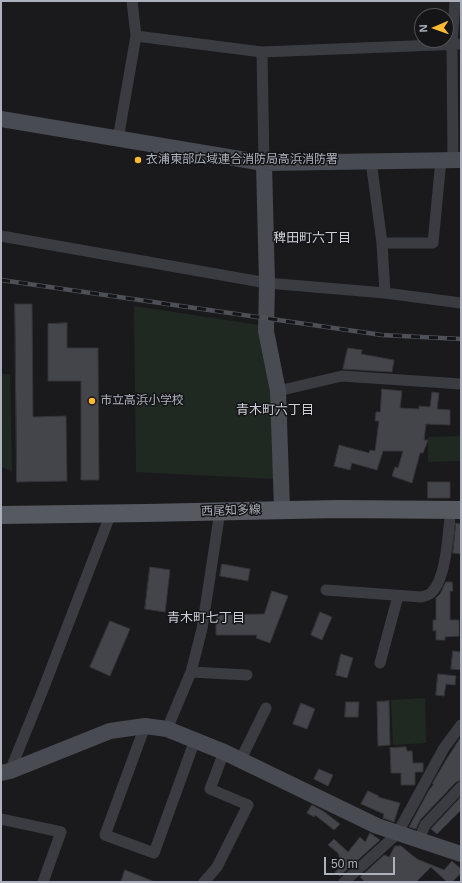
<!DOCTYPE html>
<meta charset="utf-8">
<style>
body{margin:0}
#map{position:relative;width:462px;height:883px;overflow:hidden;background:#1a1a1d;font-family:Arial,sans-serif}
canvas{display:block}
.frame{position:absolute;inset:0;border:2px solid #acb1bd;pointer-events:none}
.north{position:absolute;left:414px;top:8px;width:40px;height:40px;box-sizing:border-box;background:#151518;border:1px solid #51535a;border-radius:50%;rotate:268deg;font-size:11px;font-weight:700;line-height:16px;text-align:center;color:#acb1bd}
.north::after{content:'';display:block;margin:auto;width:14px;height:18px;background:#fdba32;clip-path:polygon(50% 0,100% 100%,50% 72%,0 100%)}
.scale{position:absolute;left:324px;top:857px;width:71px;height:18px;box-sizing:border-box;border:2px solid #acb1bd;border-top:0;padding-left:5px;font-size:12px;line-height:14px;white-space:nowrap;color:#acb1bd;-webkit-text-stroke:3px #151518;paint-order:stroke}
</style>
<div id="map">
<canvas width="462" height="883"></canvas>
<div class="frame"></div>
<div class="north">N</div>
<div class="scale">50 m</div>
</div>
<script>
const ctx = document.querySelector('canvas').getContext('2d');
ctx.lineJoin = 'round';
function fill(path, color) { ctx.fillStyle = color; ctx.fill(path, 'evenodd'); }
function strokePath(path, color, width, dash) { ctx.strokeStyle = color; ctx.lineWidth = width; ctx.lineCap = dash ? 'butt' : 'round'; ctx.setLineDash(dash || []); ctx.stroke(path); }
function write(font, color, halo, rows, align = 'center') {
  ctx.font = font + ' Arial,"Noto Sans JP",sans-serif'; ctx.lineWidth = 3; ctx.setLineDash([]); ctx.textBaseline = 'middle'; ctx.strokeStyle = halo; ctx.fillStyle = color; for (const [text, x, y, turn = 0] of rows) {
    ctx.save(); ctx.translate(x, y); ctx.rotate((+turn || 0) * Math.PI / 180); ctx.textAlign = isNaN(turn) ? turn : align; if (halo) ctx.strokeText(text, 0, 0); ctx.fillText(text, 0, 0); ctx.restore();
  }
}
fill(new Path2D(`
 M134 306 259 325 272 388 275 479 136 472Z
 M1 374H10L12 471 1 467Z
 M461 436V461L428 462V437Z
 M425 698 426 743 393 745 391 700Z`), '#202921');
const building = new Path2D(`
 M15 304H32L33 417 66 416 67 481 17 482Z
 M67 323V348H98L99 480H81V381H48V324Z
 M348 348 362 350 361 354 394 360 392 372 343 369Z
 M382 389 402 391 400 408 419 409V406L430 407 432 392 439 393 437 409 450 410V425L426 424 424 440H428L423 453H420L412 483 392 476 395 467 398 468 403 451H383L377 470 352 463 350 470 334 466 339 445 369 453 370 450 375 451 379 421H375L376 412H380Z
 M428 482H450V498H428Z
 M456 523 461 524V554L453 553Z
 M222 564 250 569 248 581 220 576Z
 M150 567 170 570 165 612 145 609Z
 M446 582H452L453 591H450V620H459V636L445 637V640H436V630L433 631V620H436V598L440 594Z
 M272 591 288 596 270 643 256 638 257 635H216V615L264 614Z
 M320 612 332 617 322 640 311 635Z
 M110 621 130 629 110 676 90 667Z
 M453 651 461 652V670L451 669Z
 M341 654 353 658 347 678 336 675Z
 M438 674 456 676 455 685 446 684 444 696 436 695Z
 M389 701 390 745 378 746 377 702Z
 M346 702H359L358 717H345Z
 M301 703 315 709 307 729 293 724Z
 M461 737V780L456 782 420 820 416 829 409 827 429 790 434 784H432L446 760Z
 M406 747 407 751H412L413 763H423V772H415V785H401V773H391L390 748Z
 M319 769 333 775 328 786 314 779Z
 M368 791 379 796 378 797 400 803 394 822 383 818 384 814 361 804Z
 M461 797V810L437 834 431 829Z
 M312 805 323 811 340 824 334 830 315 815 314 817 307 813Z
 M370 833 380 840 340 876 335 872 343 865 338 853 328 845 334 839 348 852 360 837 365 842Z
 M395 846H401L417 859 444 870 452 861 461 869V873L452 882H447L431 867 416 882H365L360 877 384 855 389 857Z
 M125 870 155 882H121Z`);
fill(building, '#44454a');
strokePath(building, '#343439', 1);
strokePath(new Path2D(`
 M132 1 136 36
 M262 52 264 163
 M118 139 136 36 262 52 461 44
 M453 160 452 44 455 1
 M371 161 382 243 385 293
 M1 236 267 283 385 293 461 303
 M382 243H433L441 160
 M278 391 342 376 461 384
 M326 590 421 597C425 596 430 595 432 592 447 577 448 531 451 509
 M380 663 398 596
 M191 672 247 675
 M145 726 105 835 154 853 195 740
 M167 729 191 672 202 629 220 511
 M240 761 266 708
 M10 771 44 687 111 513
 M1 819 61 832 43 882
 M419 840 425 825 461 787
 M204 882 217 867 248 805 210 789 224 752
 M344 882 397 834 444 748 461 725`), '#3b3c42', 11);
strokePath(new Path2D(`
 M1 119 264 163 461 160
 M264 163 267 283 266 331 278 391 282 509
 M1 773 10 771 110 731 145 726 167 729 224 752 377 826 461 854`), '#494b52', 16);
strokePath(new Path2D(`
 M1 515 146 513 338 509 461 510`), '#575961', 18);
const rail = new Path2D(`
 M1 280 382 335 461 339`);
strokePath(rail, '#4e5057', 4.5);
strokePath(rail, '#151518', 3, [9]);
for (const [x, y, r, color] of [
 [138,160,4,"#fdba32"],
 [92,401,4,"#fdba32"]
]) { const dot = new Path2D(); dot.arc(x, y, r, 0, 2 * Math.PI); ctx.fillStyle = color; ctx.fill(dot); strokePath(dot, '#151518', 1.5); }
write('12px', '#acb1bd', '#151518', [
 ["衣浦東部広域連合消防局高浜消防署",146,160],
 ["市立高浜小学校",100,401]
], 'left');
write('12px', '#acb1bd', '#151518', [
 ["西尾知多線",231,511,-2]
]);
write('13px', '#ced0d9', '#151518', [
 ["稗田町六丁目",312,238],
 ["青木町六丁目",275,410],
 ["青木町七丁目",206,618]
]);
</script>
